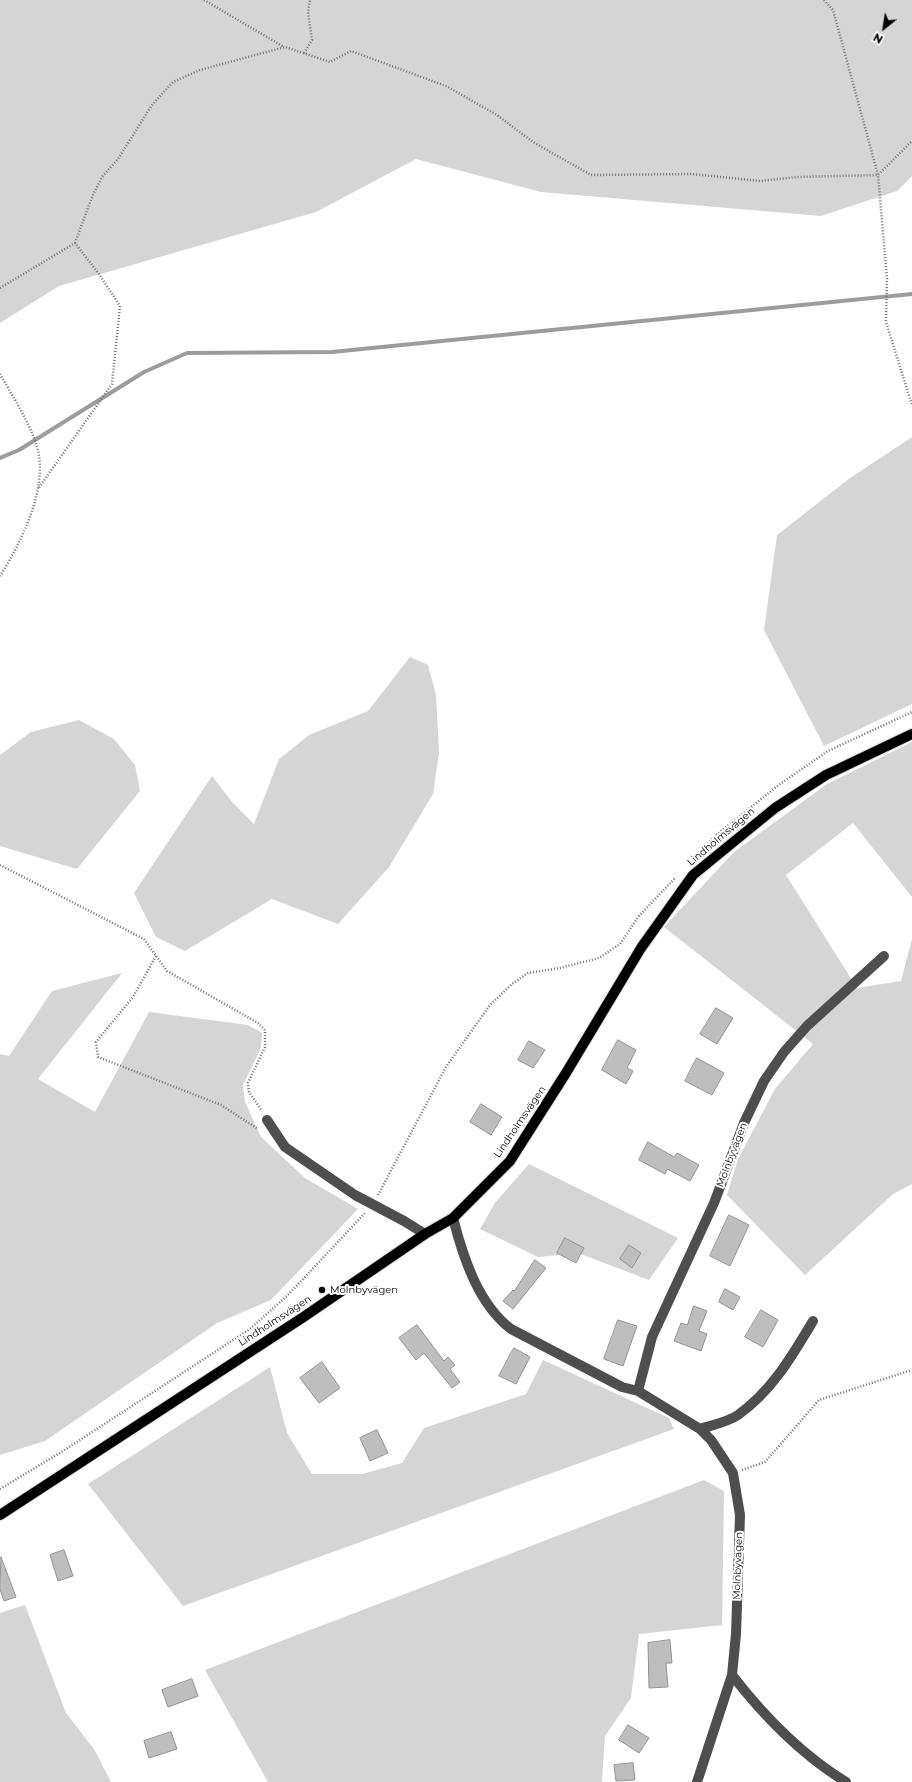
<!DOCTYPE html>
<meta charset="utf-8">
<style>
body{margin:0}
#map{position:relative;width:912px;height:1782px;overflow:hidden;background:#fff;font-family:Montserrat,sans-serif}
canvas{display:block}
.north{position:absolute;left:864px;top:8px;width:40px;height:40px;-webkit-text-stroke:3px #fff;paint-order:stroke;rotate:210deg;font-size:11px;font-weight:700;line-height:16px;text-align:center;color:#000}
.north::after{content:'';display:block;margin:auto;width:14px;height:18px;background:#000;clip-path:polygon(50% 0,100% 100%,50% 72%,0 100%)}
</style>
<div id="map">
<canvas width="912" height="1782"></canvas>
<div class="north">N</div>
</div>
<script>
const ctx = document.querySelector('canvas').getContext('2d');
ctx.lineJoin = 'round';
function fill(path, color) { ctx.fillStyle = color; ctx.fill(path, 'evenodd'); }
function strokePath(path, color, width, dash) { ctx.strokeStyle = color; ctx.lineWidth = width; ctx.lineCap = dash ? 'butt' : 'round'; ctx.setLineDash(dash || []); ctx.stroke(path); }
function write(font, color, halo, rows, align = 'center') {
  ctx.font = font + ' Montserrat,sans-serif'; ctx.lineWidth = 4; ctx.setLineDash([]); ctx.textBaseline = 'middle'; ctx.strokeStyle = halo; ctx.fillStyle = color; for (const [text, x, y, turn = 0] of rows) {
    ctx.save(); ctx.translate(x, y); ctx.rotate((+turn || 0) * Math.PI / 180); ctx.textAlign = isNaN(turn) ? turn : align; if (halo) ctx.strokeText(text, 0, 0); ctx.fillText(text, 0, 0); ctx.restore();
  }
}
fill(new Path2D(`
 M0 0H912V176L897 191 821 216 541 192 416 159 316 212 59 286 0 323Z
 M912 437V704L824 746 764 630 777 535 850 478Z
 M410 657 428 665 436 695 439 752 433 794 389 867 338 924 272 899 185 951 156 937 134 893 212 776 233 803 254 824 279 759 309 735 368 711Z
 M79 720 114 739 135 765 140 791 77 869 0 846V755L31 732Z
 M912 742V897L853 823 786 875 857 988 901 981 912 939V1184L893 1194 805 1275 727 1195 738 1159 775 1089 813 1044 664 927 734 852 827 784Z
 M122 973 38 1079 95 1112 149 1012 248 1025 262 1033 261 1048 243 1085 245 1102 261 1137 305 1178 358 1209 271 1300 217 1323 45 1441 0 1455V1054L9 1056 52 991Z
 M529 1164 678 1238 649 1280 578 1253 538 1257 480 1229 495 1203Z
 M543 1360 669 1418 674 1429 183 1606 88 1484 270 1367 287 1433 312 1474H362L402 1463 424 1428 526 1394Z
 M704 1480 724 1491 722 1625 639 1634 631 1698 605 1736 602 1782H268L205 1670Z
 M25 1605 66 1713 94 1749 111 1782H0V1613Z`), '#d5d5d5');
strokePath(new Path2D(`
 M0 458 19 450 144 372 187 353 332 352 912 294`), '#9c9c9c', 4);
const building = new Path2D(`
 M716 1008 733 1018 717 1044 700 1034Z
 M618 1040 636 1050 627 1068 633 1071 626 1084 602 1070Z
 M529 1041 545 1050 533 1068 518 1060Z
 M697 1058 724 1073 712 1095 685 1081Z
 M481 1104 502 1117 491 1135 470 1122Z
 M648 1142 674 1157 677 1153 699 1165 690 1181 667 1169 665 1174 639 1160Z
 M729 1215 749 1225 730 1266 710 1256Z
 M565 1238 584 1248 576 1263 557 1253Z
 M629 1245 641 1253 632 1268 620 1259Z
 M535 1260 546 1268 513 1309 503 1301 513 1290 514 1291Z
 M725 1289 740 1297 733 1310 719 1302Z
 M694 1306 707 1311 699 1331 707 1334 701 1351 674 1341 681 1323 687 1325Z
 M761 1310 778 1320 763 1347 745 1337Z
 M618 1320 637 1326 623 1366 604 1359Z
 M417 1325 444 1361 448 1357 455 1365 450 1369 460 1382 452 1388 424 1353 416 1360 399 1338Z
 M514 1348 530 1357 516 1384 499 1376Z
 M322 1362 340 1388 319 1403 300 1378Z
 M377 1430 388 1453 370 1461 360 1438Z
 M64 1550 73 1576 58 1581 50 1555Z
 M1 1557 16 1597 4 1601 0 1589Z
 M670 1640 672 1663H666L668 1687 649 1688 648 1643Z
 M192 1679 198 1696 168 1707 162 1690Z
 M628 1725 649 1738 639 1753 619 1740Z
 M171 1732 177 1749 149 1758 144 1741Z
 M633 1763 635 1780 616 1781 614 1765Z`);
fill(building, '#bebebe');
strokePath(building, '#929292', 1);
const major = new Path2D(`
 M0 1515 305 1316 425 1234 453 1218 510 1161 566 1073 641 948 693 875 775 808 826 775 912 734`);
strokePath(major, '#dbdbdb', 12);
strokePath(new Path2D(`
 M204 0 284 47
 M824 0 833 10 878 175 887 279 886 322 912 405
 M304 53 312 40 308 12 310 0
 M75 243 92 197 102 177 118 159 152 105 173 82 200 70 285 47 330 62 351 51 446 86 497 115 533 142 591 175 692 174 760 181 797 177 878 175 912 141
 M0 288 75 243 99 274 120 306 112 384 38 489
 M0 374C13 397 30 423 37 447 49 487 21 543 0 576
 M698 855 716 835 780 784 828 751 912 712
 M0 865 144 939 167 971 258 1023 265 1030V1047L248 1083 249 1092 262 1111
 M156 956 133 997 96 1042 98 1057 221 1105 258 1129
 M378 1195 446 1067 490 1005 512 984 528 973 560 968 599 958 620 944 639 916 675 878
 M742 1470 765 1462 819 1400 912 1370
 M0 1489 63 1451 250 1329 287 1296 366 1212`), '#707070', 2.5, [1, 2]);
strokePath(new Path2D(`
 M267 1120 285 1147 355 1195 404 1221 425 1234
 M453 1218C463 1257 478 1304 511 1329L622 1387 638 1391 700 1429 711 1440 733 1473 740 1515 736 1634 732 1675 697 1782
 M638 1391 652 1337 714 1203 744 1123 764 1081 784 1052 807 1026 884 956
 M700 1429C712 1425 728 1422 738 1415 772 1391 792 1356 813 1321
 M732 1675C763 1715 802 1755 846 1782`), '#4e4e4e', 10);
strokePath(major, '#000', 10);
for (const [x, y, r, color] of [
 [322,1290,4,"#000"]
]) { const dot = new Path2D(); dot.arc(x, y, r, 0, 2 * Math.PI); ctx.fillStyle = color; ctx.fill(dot); strokePath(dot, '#fff', 1.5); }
write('10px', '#000', '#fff', [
 ["Lindholmsvägen",721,837,-40],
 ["Lindholmsvägen",520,1122,-56],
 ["Molnbyvägen",732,1155,-69],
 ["Lindholmsvägen",275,1321,-33],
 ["Molnbyvägen",738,1566,-88]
]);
write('10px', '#000', '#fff', [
 ["Molnbyvägen",330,1290]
], 'left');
</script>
